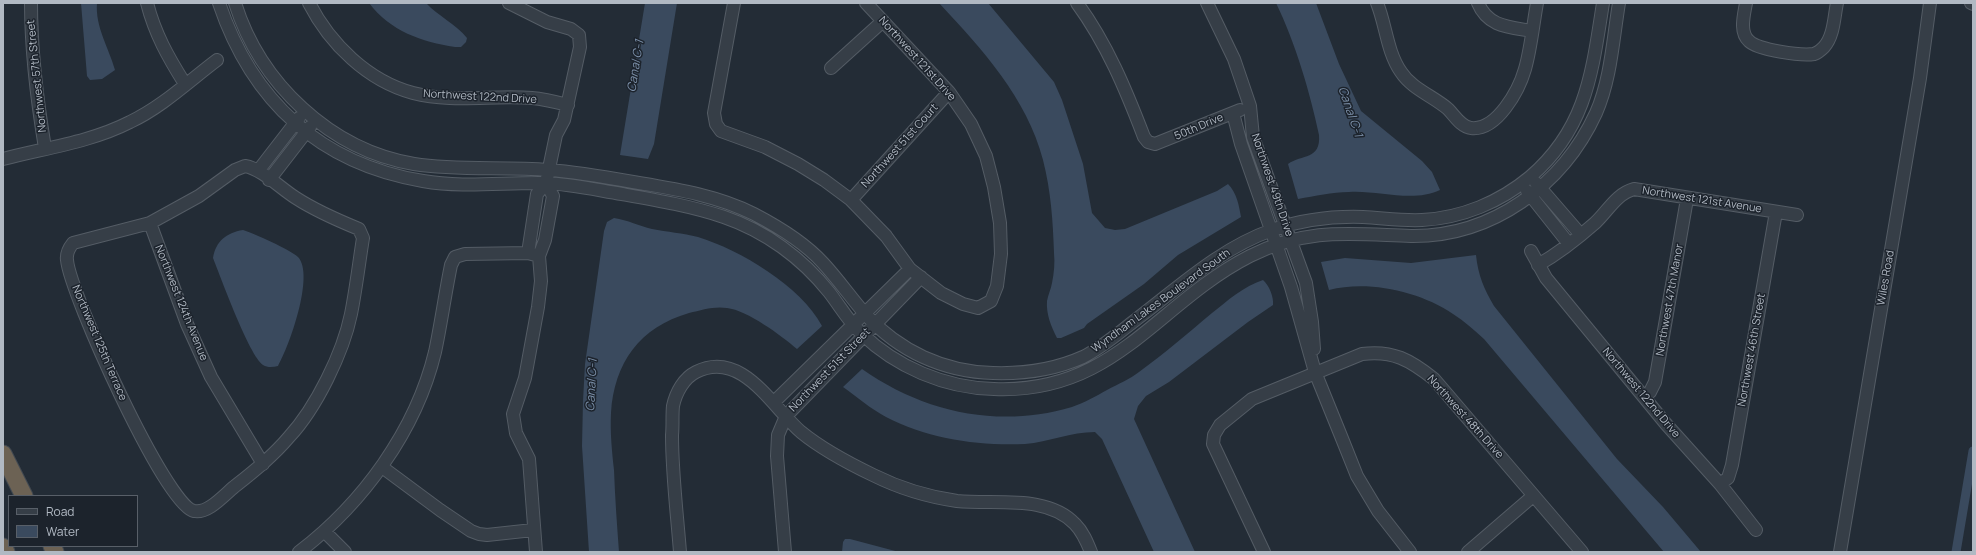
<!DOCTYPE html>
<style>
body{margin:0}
#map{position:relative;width:1976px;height:555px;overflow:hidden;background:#232c36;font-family:Manrope,sans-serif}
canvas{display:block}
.frame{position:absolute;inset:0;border:4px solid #b1b9c3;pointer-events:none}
.legend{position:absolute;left:8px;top:495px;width:130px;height:52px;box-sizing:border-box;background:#1c232c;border:1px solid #585f68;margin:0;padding:5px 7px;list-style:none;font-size:12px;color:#b1b9c3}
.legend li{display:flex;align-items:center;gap:8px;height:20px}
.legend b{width:20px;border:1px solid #585f68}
</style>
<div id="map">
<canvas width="1976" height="555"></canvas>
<div class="frame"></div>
<ul class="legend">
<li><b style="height:5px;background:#363e47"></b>Road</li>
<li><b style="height:11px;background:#3a4a5e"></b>Water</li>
</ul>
</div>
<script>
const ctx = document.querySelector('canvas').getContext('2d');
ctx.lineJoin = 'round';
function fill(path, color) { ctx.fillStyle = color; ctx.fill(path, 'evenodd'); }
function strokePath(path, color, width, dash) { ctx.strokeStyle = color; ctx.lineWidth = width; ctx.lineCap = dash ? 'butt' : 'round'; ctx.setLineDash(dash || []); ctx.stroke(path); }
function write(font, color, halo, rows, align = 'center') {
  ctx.font = font + ' Manrope,sans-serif'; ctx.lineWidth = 3; ctx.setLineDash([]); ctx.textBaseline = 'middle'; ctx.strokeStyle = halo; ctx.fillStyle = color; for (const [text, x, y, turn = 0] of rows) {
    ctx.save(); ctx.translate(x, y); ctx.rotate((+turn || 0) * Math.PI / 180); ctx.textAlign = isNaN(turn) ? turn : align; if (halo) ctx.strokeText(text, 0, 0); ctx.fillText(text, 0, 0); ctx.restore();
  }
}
fill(new Path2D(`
 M81 3H97C95 27 109 48 115 70L102 79 90 80 87 76Z
 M369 3H426C438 16 456 24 467 38L466 42 461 47H455C422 42 390 31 369 3Z
 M645 3H677L654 144 648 159 620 155Z
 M939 3H988L1054 82 1062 100 1083 164 1092 213 1105 228 1115 230 1125 229 1217 191 1228 184C1237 193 1239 206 1241 217L1178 255 1144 284 1087 324 1084 328 1061 338H1057C1051 326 1046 314 1047 301 1048 295 1051 289 1052 283 1054 273 1055 263 1054 253 1053 222 1051 191 1043 160 1027 98 982 49 939 3Z
 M1276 3H1316L1339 64 1361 111 1422 161 1432 172 1440 190C1413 203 1378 190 1349 192 1332 192 1315 196 1298 199L1288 164C1302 154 1321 160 1319 135 1310 92 1295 42 1276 3Z
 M614 218C628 220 639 226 652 229 667 232 683 233 698 237 740 250 801 286 822 326L797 349C782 336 747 310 727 308 714 306 702 310 689 313 640 327 614 363 611 413 610 432 612 452 614 470 615 498 617 525 619 552H589L582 446 583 401 585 364 604 231 607 222Z
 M243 230C253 233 291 250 298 257 315 275 289 347 278 366 273 367 268 368 263 365 249 355 221 278 213 258 216 241 226 233 243 230Z
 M1476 255C1478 275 1484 289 1494 306L1617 459 1663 507 1701 552H1664L1484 339C1474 330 1464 321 1453 314 1419 291 1368 280 1329 290L1321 262 1345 258 1411 263Z
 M1263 280C1269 285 1274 297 1273 305L1248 322 1169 382 1146 396 1138 406 1134 419 1195 552H1154L1102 439 1095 432C1071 432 1049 442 1025 444 978 446 928 439 886 417 871 409 857 397 843 387L862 369C923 412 998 429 1072 407 1084 403 1096 396 1107 390 1118 384 1130 379 1139 372 1164 354 1188 333 1212 313 1227 301 1244 286 1263 280Z
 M845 539H850L899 552H842L843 542Z`), '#3a4a5e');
strokePath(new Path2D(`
 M1956 552 1973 451`), '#3a4a5e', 9);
const minor = new Path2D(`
 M31 3C31 52 37 100 45 148
 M147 3C155 34 168 57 185 84
 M219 3C252 101 320 164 423 181 463 188 505 182 545 183 571 184 597 190 622 194 656 200 691 206 724 217 765 231 802 258 829 292 840 306 848 321 861 333 896 367 945 388 994 389 1115 394 1156 304 1250 256 1308 227 1350 234 1411 236 1492 237 1563 185 1596 113 1611 79 1613 39 1619 3
 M235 3C260 83 330 150 414 164 459 171 504 166 549 170 577 172 605 177 633 182 675 189 716 195 754 214 779 227 804 242 823 263 838 279 851 298 866 315 899 351 944 372 993 373 1024 374 1054 370 1083 357 1103 347 1121 331 1138 318 1180 286 1221 248 1272 230 1301 220 1333 216 1363 217 1383 218 1402 221 1422 220 1462 218 1500 202 1530 177 1587 128 1592 72 1603 3
 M309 3C330 44 368 81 413 93 452 103 492 95 532 98 544 99 556 102 568 105
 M509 3 547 22 571 29 579 35 580 47 564 120 556 135 546 183 537 194 528 253
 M734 3 714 113 716 124 721 131 765 147 798 164 824 180 851 200 886 236 910 269 941 293 963 304 978 308 991 301 997 286 1001 254 1000 223 994 187 986 156 971 124 949 92 866 3
 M1077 3C1107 44 1126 90 1144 137L1148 142 1155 144 1240 110
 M1207 3 1234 59 1250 106 1253 137 1306 283 1312 322 1314 349
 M1377 3C1386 25 1387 52 1401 72 1412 89 1433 96 1448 109 1455 116 1461 127 1471 128 1497 131 1519 90 1525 69 1531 48 1533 25 1537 3
 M1478 3C1488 27 1509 27 1532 31
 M1746 3C1744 15 1739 32 1749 41 1758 50 1801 56 1814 54 1817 53 1822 49 1824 47 1834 36 1834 17 1837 3
 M1971 3 1973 4
 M831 68 883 21
 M1233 113 1241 144 1291 287 1315 372 1343 441 1357 476 1378 511 1410 552
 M3 159C45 148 91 142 130 122 162 107 189 81 217 60
 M245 166C262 169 280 188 296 198 316 211 337 220 359 229L363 238C359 263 356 289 351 314 343 353 316 408 289 437 273 456 254 471 234 487 224 495 208 514 194 511 166 506 70 294 67 260 66 253 69 248 73 243L150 223 199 196 235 170Z
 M258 171 299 118
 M269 180 310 127
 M1536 183 1581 235
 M1527 191 1569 244
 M851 200 949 92
 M150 223 187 324 211 377 263 464
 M1531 251 1546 278 1666 424 1720 484 1756 530
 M1538 265C1559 253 1578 238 1595 223 1608 211 1616 194 1634 189L1797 215
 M1644 396 1650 392 1655 382 1687 199
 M774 402 910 269
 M382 467 440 510 471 531 479 534 487 535 533 530
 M1720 484 1728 478 1732 465 1776 212
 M325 532 345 552
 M299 552C362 504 416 431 435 352 441 324 445 294 451 265L455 257 465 254 528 253 539 256
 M536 552 529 459 516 433 513 414 525 378 538 307 541 281 539 256 545 240 553 196 546 183
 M680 552C677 513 672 474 672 435 673 425 672 415 673 406 676 392 684 378 696 372 742 349 772 407 801 432 823 450 848 463 873 475 899 488 929 497 957 501 995 505 1047 494 1075 524 1083 532 1087 542 1091 552
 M785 552 777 456 778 435 786 416 921 277
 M1264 552 1213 444 1214 435 1220 425 1252 399 1362 354C1393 350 1410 360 1434 379L1582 552
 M1468 552 1533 496
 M1840 552 1920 78 1930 3`);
const highway = new Path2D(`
 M3 454 24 496
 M52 546 55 552
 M3 547 6 552`);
strokePath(minor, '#545c65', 14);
strokePath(highway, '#414952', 19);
strokePath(minor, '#363e47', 12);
strokePath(highway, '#6c6254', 17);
write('11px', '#b1b9c3', '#1c232c', [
 ["Northwest 121st Drive",917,59,48],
 ["Northwest 57th Street",37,76,-96],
 ["Northwest 122nd Drive",480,97,3],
 ["50th Drive",1199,127,-23],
 ["Northwest 51st Court",900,146,-48],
 ["Northwest 49th Drive",1272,185,71],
 ["Northwest 121st Avenue",1702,200,9],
 ["Wiles Road",1886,278,-80],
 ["Northwest 47th Manor",1670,300,-80],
 ["Wyndham Lakes Boulevard South",1161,301,-36],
 ["Northwest 124th Avenue",181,303,68],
 ["Northwest 125th Terrace",99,343,67],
 ["Northwest 46th Street",1752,350,-80],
 ["Northwest 51st Street",830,370,-46],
 ["Northwest 122nd Drive",1641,393,50],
 ["Northwest 48th Drive",1465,417,48]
]);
write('italic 12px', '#7c90a9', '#1c232c', [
 ["Canal C-1",636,66,-81],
 ["Canal C-1",1350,112,71],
 ["Canal C-1",592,385,-87]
]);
</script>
